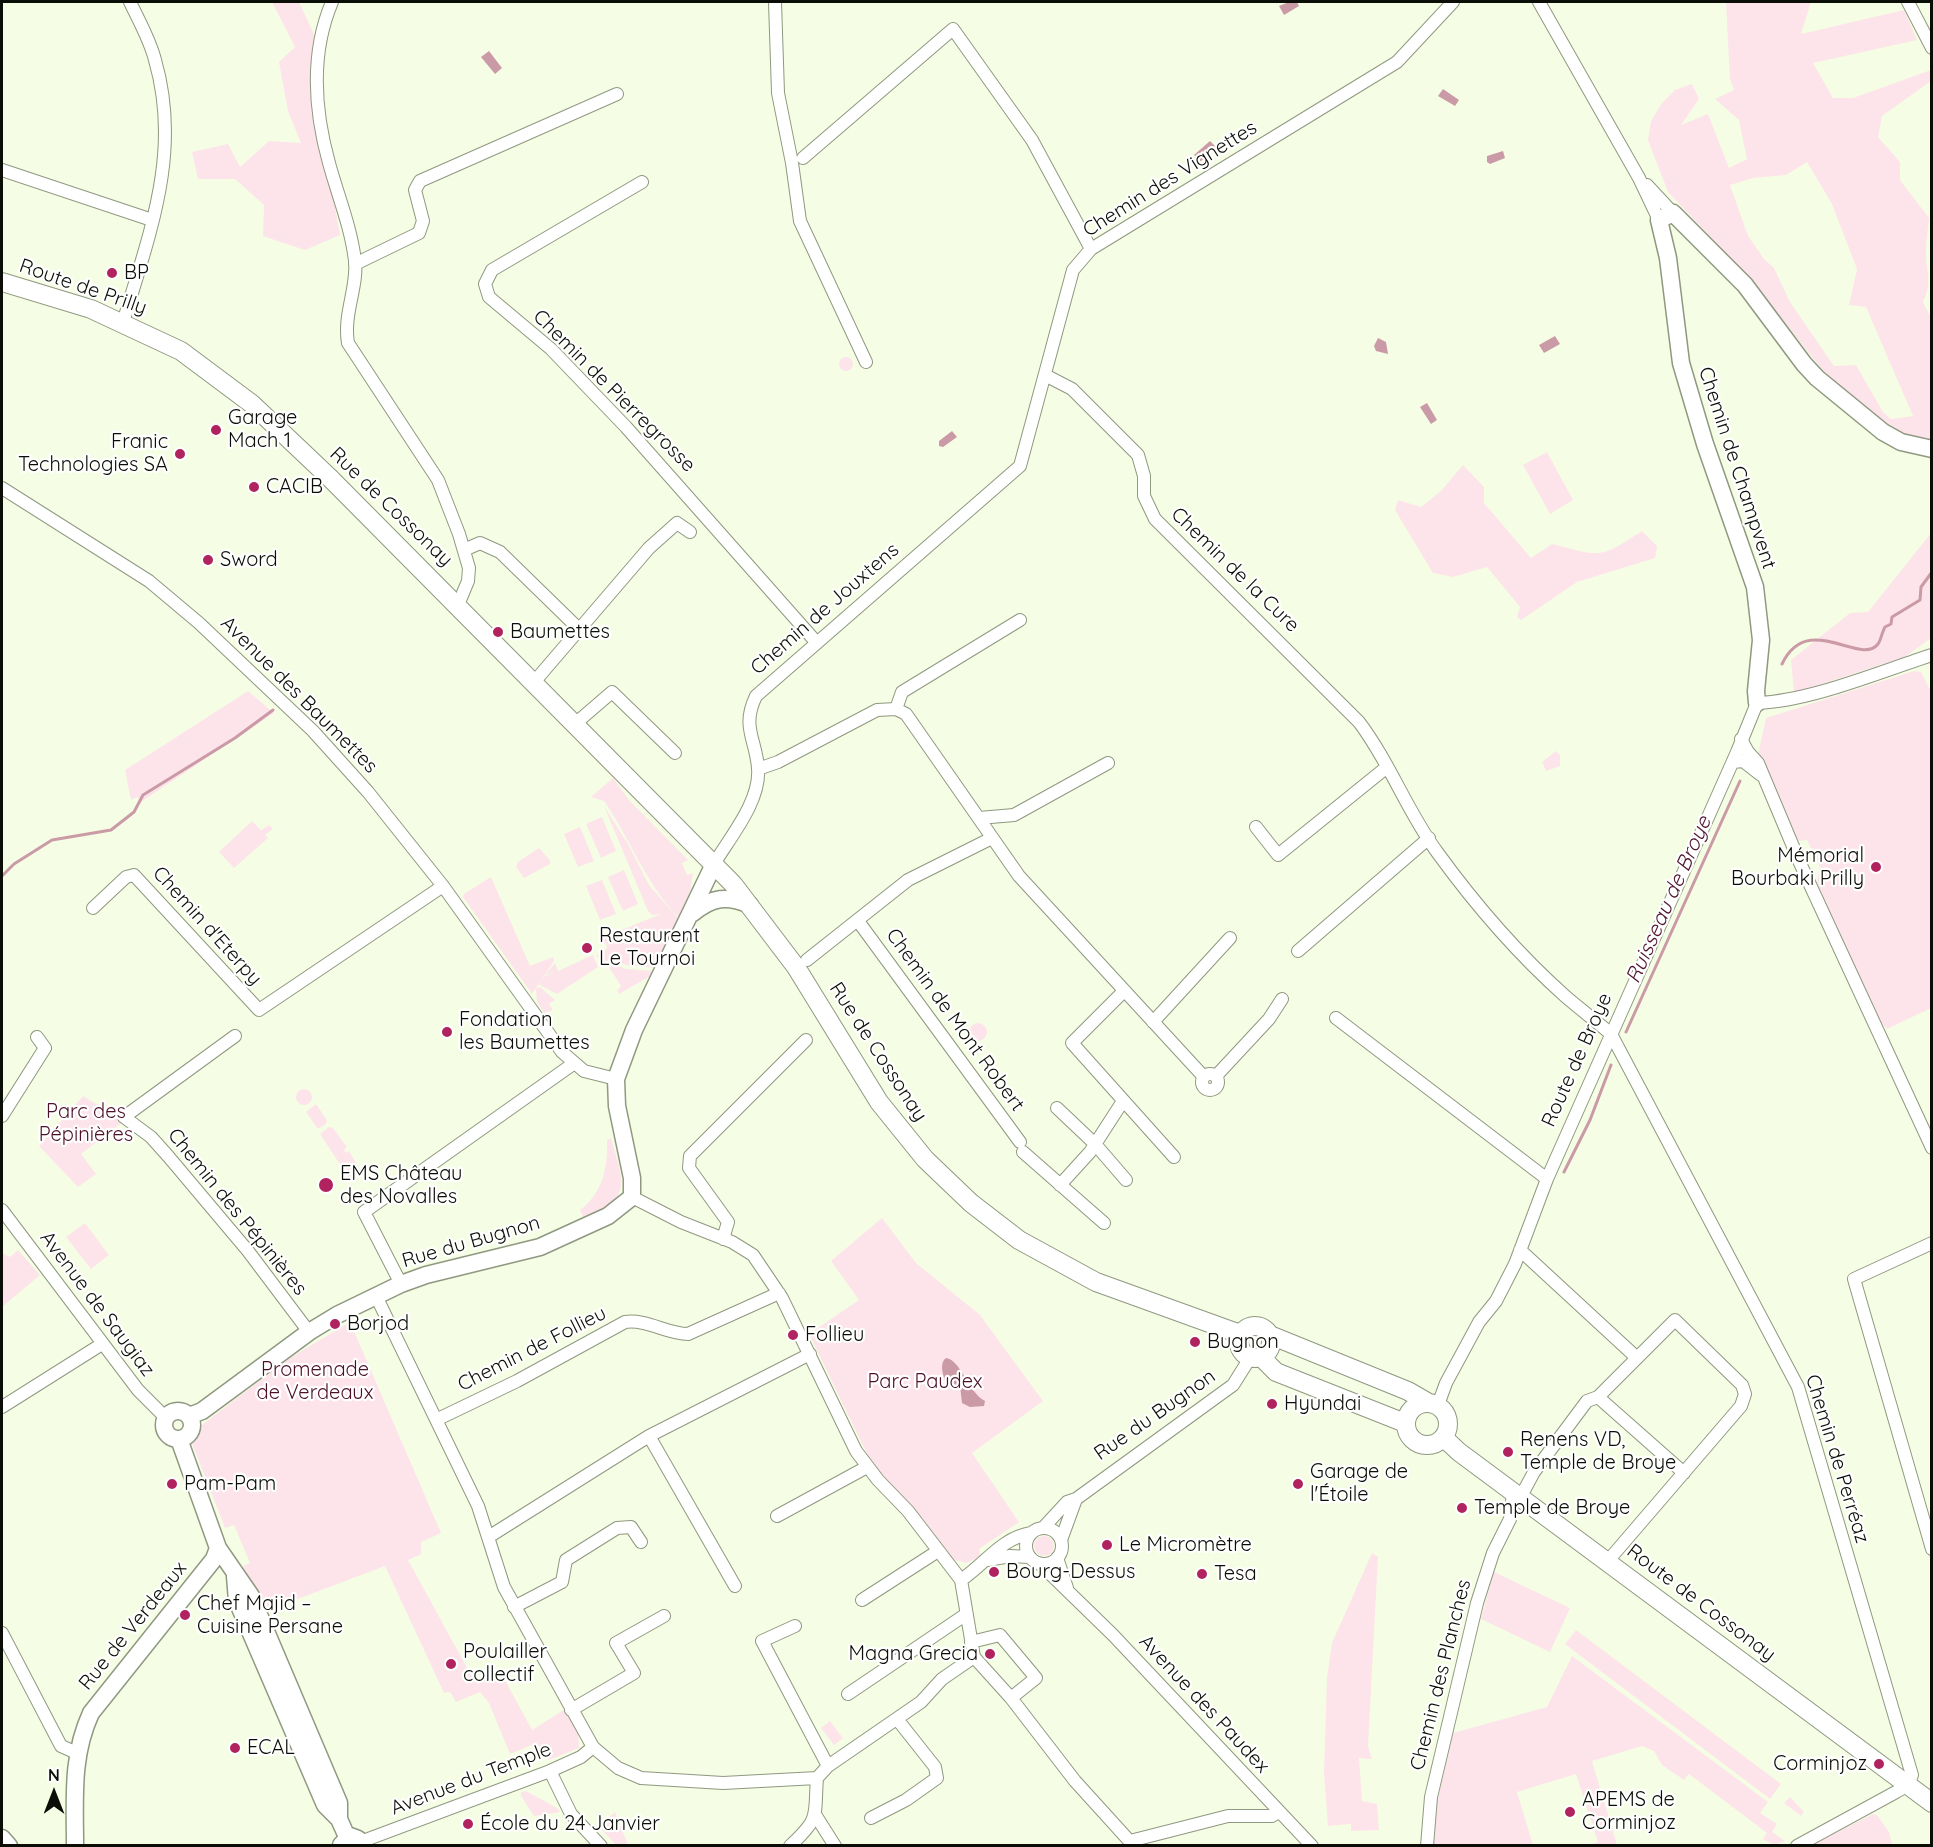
<!DOCTYPE html>
<meta charset="utf-8">
<style>
body{margin:0}
#map{position:relative;width:1933px;height:1847px;overflow:hidden;background:#f5fee4;font-family:Quicksand,sans-serif}
canvas{display:block}
.frame{position:absolute;inset:0;border:3px solid #0b0e06;pointer-events:none}
.north{position:absolute;left:24px;top:1763px;width:60px;height:60px;-webkit-text-stroke:4px #fff;paint-order:stroke;rotate:0deg;font-size:16px;font-weight:700;line-height:24px;text-align:center;color:#0b0e06}
.north::after{content:'';display:block;margin:auto;width:21px;height:27px;background:#0b0e06;clip-path:polygon(50% 0,100% 100%,50% 72%,0 100%)}
</style>
<div id="map">
<canvas width="1933" height="1847"></canvas>
<div class="frame"></div>
<div class="north">N</div>
</div>
<script>
const ctx = document.querySelector('canvas').getContext('2d');
ctx.lineJoin = 'round';
function fill(path, color) { ctx.fillStyle = color; ctx.fill(path, 'evenodd'); }
function strokePath(path, color, width, dash) { ctx.strokeStyle = color; ctx.lineWidth = width; ctx.lineCap = dash ? 'butt' : 'round'; ctx.setLineDash(dash || []); ctx.stroke(path); }
function write(font, color, halo, rows, align = 'center') {
  ctx.font = font + ' Quicksand,sans-serif'; ctx.lineWidth = 4.5; ctx.setLineDash([]); ctx.textBaseline = 'middle'; ctx.strokeStyle = halo; ctx.fillStyle = color; for (const [text, x, y, turn = 0] of rows) {
    ctx.save(); ctx.translate(x, y); ctx.rotate((+turn || 0) * Math.PI / 180); ctx.textAlign = isNaN(turn) ? turn : align; if (halo) ctx.strokeText(text, 0, 0); ctx.fillText(text, 0, 0); ctx.restore();
  }
}
fill(new Path2D(`
 M272 2H299L319 45 320 125 340 235 305 250 263 236 264 205 235 179H198L192 152 228 144 240 167 269 141 301 143 288 111 279 62 295 47Z
 M1726 2H1811L1801 34 1904 10 1917 40 1813 63 1833 98H1853L1931 70V81L1882 116 1878 137 1900 162V180L1929 218C1928 229 1926 241 1926 252 1926 274 1933 281 1923 302L1931 318V443L1905 434 1875 416 1824 372 1749 278 1668 192 1648 140 1651 121 1662 103 1675 90 1692 84 1699 99 1681 125 1708 114 1729 168 1747 159 1739 120 1715 99 1734 90 1730 79ZM1807 162 1832 204 1857 269 1849 305 1866 307 1913 416 1891 419 1883 412 1856 365 1834 366 1790 302 1774 268 1764 259 1748 236 1730 185 1753 178 1786 175Z
 M839 364a7 7 0 1 1 14 0a7 7 0 1 1-14 0Z
 M1547 452 1573 500 1550 514 1523 465Z
 M1463 465 1484 487V503L1531 558 1552 544C1602 557 1599 559 1642 531L1657 546 1655 558 1577 582 1521 620 1517 617 1520 607 1487 567 1453 577 1433 573 1395 510 1398 500 1421 507 1441 491Z
 M1931 533V638L1905 657 1794 693 1791 660 1850 613 1868 612Z
 M1914 671 1921 672 1932 694 1931 1008 1887 1029 1880 1021 1822 895 1817 881 1820 867 1807 840 1798 841 1758 754 1766 718Z
 M248 691 274 713 141 802 137 797 131 800 125 770Z
 M1556 751 1560 755V766L1546 771 1542 762Z
 M613 778 629 800 688 860 682 863 687 875 693 873 690 892 678 917C644 881 631 840 604 801L591 797Z
 M604 806 628 844 649 885 678 918 656 968 626 965 610 959 603 964 596 955 604 952 607 947 606 943 603 944 602 938 618 931 622 941 619 931 661 914 652 915 648 911Z
 M602 817 616 851 601 858 586 824Z
 M252 821 261 830 269 825 273 829 265 835 268 838 234 868 219 852Z
 M580 827 594 861 578 867 564 834Z
 M539 848 550 860V864L524 878 516 867 518 862Z
 M624 870 638 904 623 911 608 877Z
 M491 877 530 966 553 957 554 961 532 994 463 897 464 894Z
 M602 880 616 914 600 920 586 886Z
 M593 955 598 967 557 994 538 984 545 976 557 971 545 975 555 963 558 971Z
 M611 962 626 969 654 971 652 975 619 994 617 991 621 986 607 964Z
 M540 987 555 1000 549 1004 553 1010 544 1013 537 1002 536 988Z
 M969 1032a9 9 0 1 1 18 0a9 9 0 1 1-18 0Z
 M296 1097a8 8 0 1 1 16 0a8 8 0 1 1-16 0Z
 M83 1096 124 1121 81 1154 96 1174 78 1187 39 1146Z
 M316 1104 327 1120 326 1124 318 1129 306 1112Z
 M329 1127 333 1128 347 1147 344 1150 346 1153 349 1151 360 1170 349 1178 320 1134Z
 M611 1138C624 1184 633 1197 584 1219L580 1210C603 1193 608 1166 607 1140Z
 M882 1218 916 1263 980 1315 1043 1401 972 1453 1019 1522 979 1549 980 1556 967 1563 954 1560 924 1520 887 1481 866 1452 809 1334 859 1300 831 1261Z
 M85 1223 109 1255 91 1269 66 1237Z
 M18 1250 40 1275 2 1307V1253L10 1257Z
 M350 1322 441 1533 421 1542V1554L408 1560 472 1677 479 1682 500 1671 532 1730 565 1709 578 1728 579 1748 549 1760 532 1745 510 1754 489 1703 480 1692 456 1702 450 1692 444 1693 385 1566 263 1612 243 1566 250 1563 234 1525 225 1528 191 1441 198 1428 288 1359Z
 M1034 1546a10 10 0 1 1 20 0a10 10 0 1 1-20 0Z
 M1372 1553 1378 1557 1368 1746 1372 1759 1359 1758 1362 1801 1377 1804 1379 1830 1351 1831V1824L1328 1826 1324 1772 1327 1678 1332 1643Z
 M1494 1572 1570 1608 1550 1652 1481 1619Z
 M1576 1630 1781 1784 1770 1799 1565 1644Z
 M1572 1656 1768 1802 1760 1813 1777 1824 1772 1832 1785 1841 1774 1845 1763 1839 1767 1833 1689 1774 1684 1780 1662 1765 1654 1751 1642 1746 1592 1761 1617 1845H1589L1598 1842 1576 1774 1517 1792 1533 1845 1433 1846 1435 1810 1453 1733 1547 1707Z
 M830 1721 843 1738 834 1745 821 1728Z
 M526 1791 557 1808 560 1812 534 1816 521 1796V1792Z
 M1790 1797 1804 1812 1801 1816 1784 1803Z
 M615 1812 628 1845H616L599 1827Z
 M1873 1814 1877 1815 1889 1832 1892 1845 1810 1846Z`), '#fde4ea');
fill(new Path2D(`
 M1289 2H1297L1299 6 1284 15 1279 6Z
 M489 51 502 68 495 74 481 57Z
 M1443 89 1459 100 1455 106 1438 96Z
 M1210 141 1216 147 1200 162 1194 155Z
 M1503 151 1505 158 1490 164 1487 162V156Z
 M1555 336 1560 344 1544 353 1539 345Z
 M1378 338 1386 342 1388 354 1376 351 1374 346Z
 M1427 403 1437 420 1431 424 1420 407Z
 M952 431 957 437 943 447 939 446V441Z
 M946 1358C961 1360 969 1393 985 1401L984 1406 970 1407 962 1403 960 1386 946 1382C943 1376 939 1363 946 1358Z`), '#cb9aa7');
strokePath(new Path2D(`
 M1782 664C1808 610 1860 667 1878 644 1881 640 1882 632 1885 627L1891 624 1892 617 1920 600 1921 587 1932 572
 M2 876 14 864 52 840 111 830 134 812 143 795 235 738 273 710
 M1626 1032 1740 781
 M1564 1172 1590 1120 1611 1065`), '#cb9aa7', 3);
const street = new Path2D(`
 M332 2C310 54 314 109 329 163 338 196 351 227 355 261 358 287 343 314 348 343L438 480 459 534 469 568 468 581 458 605
 M775 2 778 93 792 163 800 221 866 362
 M1539 2 1639 178 1659 220
 M1908 2 1932 48
 M803 158 953 29 1032 140 1091 249
 M2 170 152 220
 M642 182 492 270 485 284 489 297 551 349 626 427 817 643
 M1647 185 1673 213
 M355 264 419 233 423 221 415 190 420 181 617 94
 M123 323C149 234 182 153 155 60 150 40 139 21 130 2
 M1045 375 1072 389 1138 455 1144 476V496L1155 519 1359 722C1390 763 1407 811 1437 852 1474 903 1518 954 1565 996 1580 1009 1596 1021 1611 1034L1798 1387 1912 1775 1908 1785 1896 1792 1797 1846
 M2 488 149 581 199 623 313 731 368 792 443 886 562 1052 584 1071 616 1079
 M464 550 480 543 500 552 581 631
 M535 681 649 548 677 523 690 532
 M896 709 902 692 1020 620
 M576 723 612 692 675 753
 M1741 739 1748 752 1758 763 1800 863 1932 1148
 M1733 762 1743 761 1761 775
 M758 769 778 762 877 710 896 709 906 714 1019 876 1204 1077
 M979 818 1014 815 1108 763
 M1256 827 1278 855 1387 767
 M714 864C730 837 761 801 758 768 756 739 741 727 756 696L1020 466 1073 270 1091 249 1397 62 1453 2
 M93 908 126 877 134 875 259 1010 443 886
 M858 921 1020 1142
 M1298 951 1429 838
 M807 960 908 880 990 839
 M1124 991 1072 1043 1174 1157
 M1336 1018 1547 1179
 M1153 1022 1230 938
 M235 1036 124 1117 151 1137 168 1156 248 1251 309 1332
 M1202 1082a8 8 0 1 1 16 0a8 8 0 1 1-16 0Z
 M1216 1076 1269 1019 1282 999
 M1057 1108 1095 1144 1126 1180
 M2 1116 45 1048 37 1037
 M1023 1152 1104 1223
 M1060 1185 1090 1152 1123 1101
 M632 1197 681 1222 732 1242 753 1255 782 1298 856 1451 878 1480 908 1511 961 1580
 M2 1210 138 1390 166 1418
 M723 1239 728 1222 689 1168 690 1156 806 1040
 M1932 1243 1854 1279 1932 1549
 M1520 1250 1636 1357
 M401 1284 364 1212 573 1064
 M376 1296 478 1506 504 1587 593 1747 618 1768 641 1778 723 1783 817 1778
 M1598 1397 1684 1473
 M1438 1405 1446 1383 1479 1322 1496 1301 1515 1264 1547 1179 1737 752 1757 703C1811 701 1879 672 1932 655
 M2 1407 102 1344
 M438 1419 517 1381 625 1322C647 1319 667 1334 688 1334L779 1293
 M649 1436 735 1586
 M1520 1498 1534 1472 1587 1401 1598 1397 1675 1320 1742 1385 1745 1394 1741 1406 1607 1562
 M777 1516 867 1467
 M1043 1528 1067 1502 1076 1499 1233 1385 1250 1358
 M1026 1546a18 18 0 1 1 36 0a18 18 0 1 1-36 0Z
 M490 1536 649 1436 810 1354
 M1061 1540 1076 1499
 M1057 1558 1067 1588
 M988 1560 1010 1556 1029 1557
 M1039 1563 1113 1635 1312 1846
 M961 1580 974 1657 1011 1698 1075 1781 1134 1846
 M961 1580C985 1564 1001 1538 1031 1533
 M862 1600 938 1551
 M514 1607 562 1582 566 1560 617 1528 631 1527 641 1542
 M795 1626 762 1641 828 1766
 M2 1633 61 1746 77 1753
 M971 1642 1000 1635 1036 1678 1011 1698
 M848 1694 965 1615
 M571 1710 634 1673 616 1643 664 1616
 M550 1771 571 1814 601 1846
 M816 1816 835 1846
 M871 1818 906 1800 937 1778 935 1767 897 1719
 M1130 1841 1228 1816H1272L1278 1812
 M360 1842 550 1771 581 1757 593 1747
 M790 1846C821 1817 814 1817 817 1778L828 1766 921 1702 942 1679 974 1657
 M1427 1846 1431 1797 1477 1603 1493 1553 1510 1519 1513 1493`);
const secondary = new Path2D(`
 M1757 703 1756 691 1761 640 1755 587 1705 444 1681 363 1668 258 1659 220 1673 213 1745 285 1804 364 1817 378 1883 432 1901 442 1932 449
 M693 913C712 897 727 895 750 905
 M164 1425a14 14 0 1 1 28 0a14 14 0 1 1-28 0Z
 M189 1416 202 1411 309 1332 337 1315 401 1284 426 1275 540 1247 608 1216 632 1197V1178L617 1106 616 1079 634 1030 714 864
 M179 1439 218 1548 251 1596 339 1803V1819
 M235 1576 237 1601 325 1805 339 1819 347 1837
 M2 1838 9 1846
 M341 1845 350 1836 358 1839 361 1846
 M75 1846C75 1799 71 1756 91 1713L214 1559 218 1548`);
const primary = new Path2D(`
 M2 282 91 309 181 351 252 404 331 479 733 884 796 967 879 1102 925 1159 971 1203 1019 1240 1096 1282 1240 1334
 M1239 1342a16 16 0 1 1 32 0a16 16 0 1 1-32 0Z
 M1270 1335 1408 1391 1427 1402
 M1261 1357 1276 1372 1405 1423
 M1406 1424a21 21 0 1 1 42 0a21 21 0 1 1-42 0Z
 M1444 1438 1459 1452 1932 1803`);
strokePath(street, '#8f9880', 14);
strokePath(secondary, '#8f9880', 19);
strokePath(primary, '#8f9880', 20);
strokePath(street, '#fff', 12);
strokePath(secondary, '#fff', 16);
strokePath(primary, '#fff', 18);
for (const [x, y, r, color] of [
 [112,273,6,"#b0235f"],
 [216,430,6,"#b0235f"],
 [180,454,6,"#b0235f"],
 [254,487,6,"#b0235f"],
 [208,560,6,"#b0235f"],
 [498,632,6,"#b0235f"],
 [1876,867,6,"#b0235f"],
 [587,948,6,"#b0235f"],
 [447,1032,6,"#b0235f"],
 [326,1185,8,"#b0235f"],
 [335,1324,6,"#b0235f"],
 [793,1335,6,"#b0235f"],
 [1195,1342,6,"#b0235f"],
 [1272,1404,6,"#b0235f"],
 [1508,1452,6,"#b0235f"],
 [172,1484,6,"#b0235f"],
 [1298,1484,6,"#b0235f"],
 [1462,1508,6,"#b0235f"],
 [1107,1545,6,"#b0235f"],
 [994,1572,6,"#b0235f"],
 [1202,1574,6,"#b0235f"],
 [185,1615,6,"#b0235f"],
 [990,1654,6,"#b0235f"],
 [451,1664,6,"#b0235f"],
 [235,1748,6,"#b0235f"],
 [1879,1764,6,"#b0235f"],
 [1570,1812,6,"#b0235f"],
 [468,1824,6,"#b0235f"]
]) { const dot = new Path2D(); dot.arc(x, y, r, 0, 2 * Math.PI); ctx.fillStyle = color; ctx.fill(dot); strokePath(dot, '#fff', 2); }
write('20px', '#0b0e06', '#fff', [
 ["Chemin des Vignettes",1170,179,-32],
 ["Route de Prilly",83,287,19],
 ["Chemin de Pierregrosse",614,391,45],
 ["Chemin de Champvent",1737,468,72],
 ["Rue de Cossonay",391,507,44],
 ["Chemin de la Cure",1235,570,44],
 ["Chemin de Jouxtens",825,609,-41],
 ["Avenue des Baumettes",299,695,45],
 ["Chemin d'Eterpy",207,926,48],
 ["Chemin de Mont Robert",955,1020,54],
 ["Rue de Cossonay",878,1052,57],
 ["Route de Broye",1577,1060,-66],
 ["Chemin des Pépinières",237,1212,51],
 ["Rue du Bugnon",471,1242,-16],
 ["Avenue de Saugiaz",97,1304,53],
 ["Chemin de Follieu",532,1349,-27],
 ["Rue du Bugnon",1155,1415,-35],
 ["Chemin de Perréaz",1837,1459,73],
 ["Route de Cossonay",1701,1603,37],
 ["Rue de Verdeaux",133,1626,-51],
 ["Chemin des Planches",1441,1675,-76],
 ["Avenue des Paudex",1204,1704,47],
 ["Avenue du Temple",471,1779,-21]
]);
write('20px', '#0b0e06', '#fff', [
 ["BP",124,273],
 ["Garage",228,418],
 ["Mach 1",228,441],
 ["Franic",168,442,"right"],
 ["Technologies SA",168,465,"right"],
 ["CACIB",266,487],
 ["Sword",220,560],
 ["Baumettes",510,632],
 ["Mémorial",1864,856,"right"],
 ["Bourbaki Prilly",1864,879,"right"],
 ["Restaurent",599,936],
 ["Le Tournoi",599,959],
 ["Fondation",459,1020],
 ["les Baumettes",459,1043],
 ["EMS Château",340,1174],
 ["des Novalles",340,1197],
 ["Borjod",347,1324],
 ["Follieu",805,1335],
 ["Bugnon",1207,1342],
 ["Hyundai",1284,1404],
 ["Renens VD,",1520,1440],
 ["Temple de Broye",1520,1463],
 ["Garage de",1310,1472],
 ["l'Étoile",1310,1495],
 ["Pam-Pam",184,1484],
 ["Temple de Broye",1474,1508],
 ["Le Micromètre",1119,1545],
 ["Bourg-Dessus",1006,1572],
 ["Tesa",1214,1574],
 ["Chef Majid –",197,1604],
 ["Cuisine Persane",197,1627],
 ["Poulailler",463,1652],
 ["collectif",463,1675],
 ["Magna Grecia",978,1654,"right"],
 ["ECAL",247,1748],
 ["Corminjoz",1867,1764,"right"],
 ["APEMS de",1582,1800],
 ["Corminjoz",1582,1823],
 ["École du 24 Janvier",480,1824]
], 'left');
write('20px', '#4c1128', '#fff', [
 ["Parc des",86,1112],
 ["Pépinières",86,1135],
 ["Promenade",315,1370],
 ["de Verdeaux",315,1393],
 ["Parc Paudex",925,1382]
]);
write('italic 21px', '#50142b', '#fff', [
 ["Ruisseau de Broye",1669,900,-66]
]);
</script>
